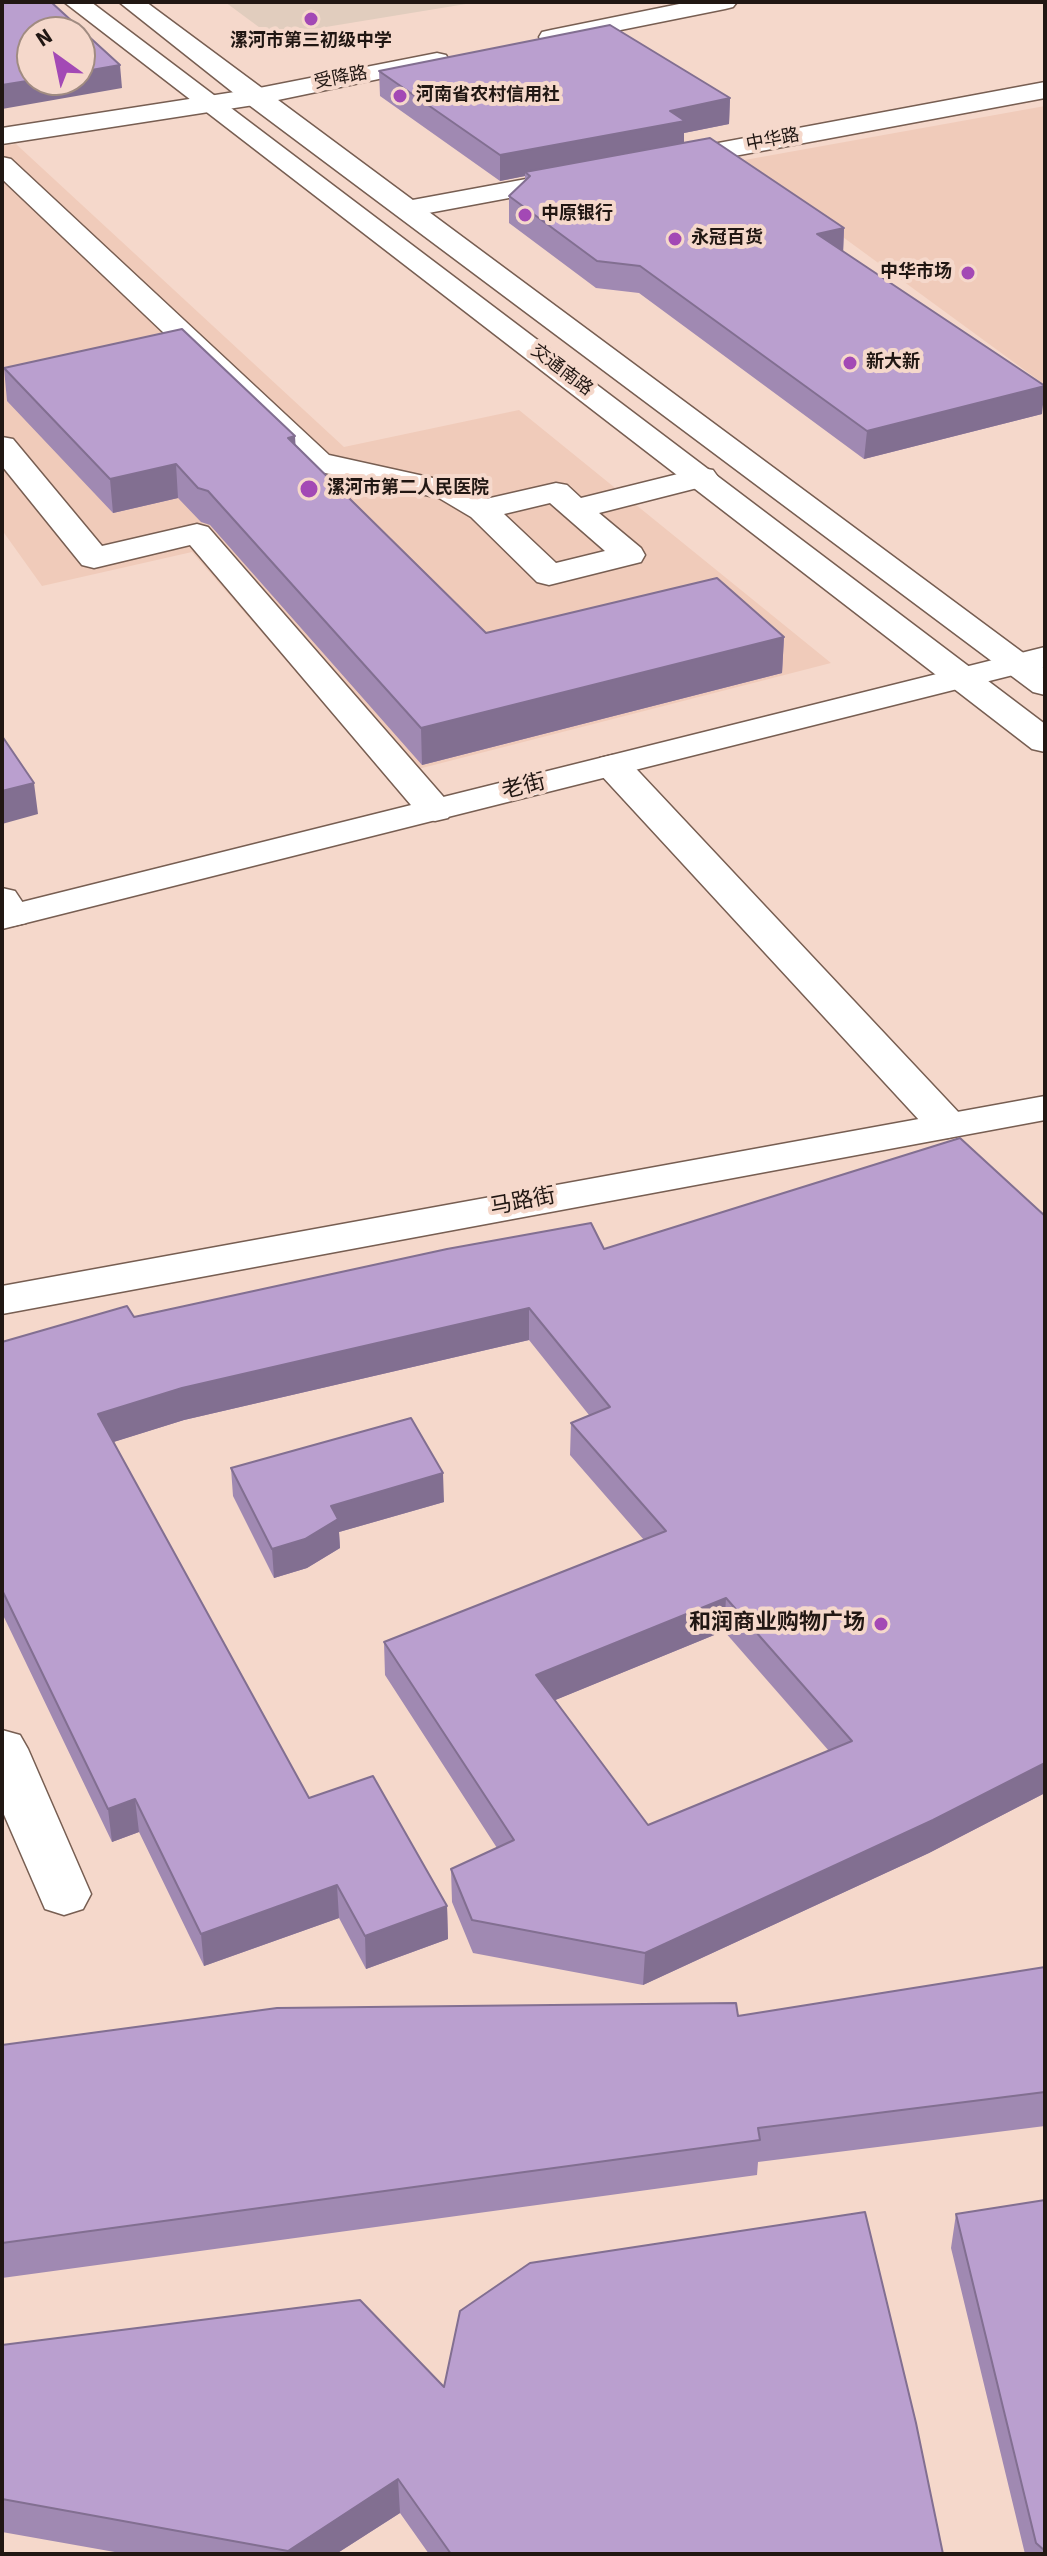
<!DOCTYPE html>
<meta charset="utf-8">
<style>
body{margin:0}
#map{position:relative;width:1047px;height:2556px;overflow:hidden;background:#f5d8cb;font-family:"Source Sans 3",sans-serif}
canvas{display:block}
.frame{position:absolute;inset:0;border:4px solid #211713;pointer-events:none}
.north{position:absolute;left:16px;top:16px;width:80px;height:80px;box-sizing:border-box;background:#f5d8cb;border:2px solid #a08b81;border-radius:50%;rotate:327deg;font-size:22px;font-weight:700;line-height:32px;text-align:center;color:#211713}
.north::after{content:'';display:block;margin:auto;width:28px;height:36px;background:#a349b5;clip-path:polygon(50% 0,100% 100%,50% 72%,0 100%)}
</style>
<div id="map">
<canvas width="1047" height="2556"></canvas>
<div class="frame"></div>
<div class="north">N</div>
</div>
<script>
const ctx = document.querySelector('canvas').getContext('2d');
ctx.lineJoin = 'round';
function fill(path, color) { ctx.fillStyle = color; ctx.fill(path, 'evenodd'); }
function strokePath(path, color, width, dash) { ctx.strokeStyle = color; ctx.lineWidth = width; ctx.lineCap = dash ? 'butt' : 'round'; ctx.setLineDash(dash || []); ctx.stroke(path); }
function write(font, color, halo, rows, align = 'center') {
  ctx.font = font + ' "Source Sans 3","Noto Sans SC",sans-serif'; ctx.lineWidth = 8; ctx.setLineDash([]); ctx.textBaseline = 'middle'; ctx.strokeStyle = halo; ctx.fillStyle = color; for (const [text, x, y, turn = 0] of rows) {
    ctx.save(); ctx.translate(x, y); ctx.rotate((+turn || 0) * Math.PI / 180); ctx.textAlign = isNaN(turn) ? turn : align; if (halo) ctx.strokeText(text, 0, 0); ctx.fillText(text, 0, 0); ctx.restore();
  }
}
fill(new Path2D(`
 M1045 106V385L739 161Z
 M16 144 344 447 519 410 831 663 387 777 192 552 42 586 2 530V146Z`), '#f0cbba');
fill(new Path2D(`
 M225 2H478L271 36Z`), '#e1cdbe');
const minor = new Path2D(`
 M2 157 11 159 329 455 460 484 486 499 556 483 567 485 581 498 702 468 713 470 718 477 713 484 599 513 641 548 645 555 641 562 549 585 537 582 471 517 439 498 307 469 2 179ZM550 503 605 551 556 563 504 514Z
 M2 437 13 439 102 546 197 524 208 527 448 802 453 810 448 818 435 821 422 818 190 545 94 568 82 565 2 466Z
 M613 755 626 758 962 1116 968 1125 962 1134 947 1138 932 1134 600 774 595 766 600 758Z
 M2 888 15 891 31 915 26 923 12 926 2 924Z
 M2 1730 20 1735 28 1749 91 1894 83 1909 64 1915 45 1909 2 1810Z`);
const tertiary = new Path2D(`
 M689 2H737L733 7 725 9 551 44 542 42 539 37 542 32 551 30Z
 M437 53 446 55 449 60 446 65 254 105 2 144V128L254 89Z
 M1045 82V98L670 168 661 166 657 160 661 154 670 152Z
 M575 170 584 172 588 178 584 184 407 217 397 215 393 209 397 203 407 201Z
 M1045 647V667L2 929V907Z
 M1045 1096V1120L2 1314V1286Z`);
const secondary = new Path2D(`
 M64 2H91L1045 724V752L1032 749Z
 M119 2H146L1045 669V695L1033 692 245 102Z`);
strokePath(minor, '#775e52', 3);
strokePath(tertiary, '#775e52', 3);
strokePath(secondary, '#775e52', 3);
fill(minor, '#fff');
fill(tertiary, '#fff');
fill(secondary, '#fff');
fill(new Path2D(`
 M379 71 730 98 729 124 684 133V143L844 228 843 251 1042 414 864 459 639 293 596 288 509 223V196L525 181V176L500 181 380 96Z
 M4 368 296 445 486 633 784 637 782 673 422 765 210 525 201 522 178 498 113 513 7 401Z
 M1045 1216V1793L929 1853 643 1985 473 1953 452 1902 451 1869 497 1848 385 1675 384 1642 644 1540 570 1455 571 1423 589 1415 529 1340 184 1420 113 1442 309 1798 447 1906 448 1939 366 1969 339 1918 204 1966 139 1832 112 1842 2 1613V1342L134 1317 604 1249ZM724 1631 829 1751 648 1825 555 1700Z
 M231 1468 444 1502 339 1532 340 1548 307 1568 274 1578 233 1496Z
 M1045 1967V2126L758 2162 757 2175 2 2278V2045L738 2016Z
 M1045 2200V2554H1025L951 2248 956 2214Z
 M2 2345 444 2387 943 2554H429L400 2513 336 2554H126L2 2532Z`), '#a089b2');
fill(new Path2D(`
 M120 65 122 88 2 109V85L33 80H80V72Z
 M730 98 729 124 684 133V146L525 172V176L500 181V155L670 111Z
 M844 228 843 255 817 234Z
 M1045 386 1042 414 864 459 867 431Z
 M295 436 297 470 288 438Z
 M176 464 178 498 113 513 110 479Z
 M784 637 782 673 422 765 421 728Z
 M34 783 38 814 2 824V791Z
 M529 1308V1340L184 1420 101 1446 98 1414 182 1388Z
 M443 1473 444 1502 339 1532 340 1548 307 1568 274 1578 272 1549 331 1506Z
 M726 1598 724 1631 536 1708V1675Z
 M1045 1763V1793L929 1853 643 1985 645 1953Z
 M135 1799 139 1832 112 1842 108 1809Z
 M337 1885 339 1918 204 1966 201 1934Z
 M447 1906 448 1939 366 1969 365 1936Z
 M398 2479 400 2513 336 2554H289L288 2551Z`), '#826f91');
const building = new Path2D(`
 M2 2H51L120 65 80 72V32H32V80H33L2 85Z
 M610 25 730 98 670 111 685 121 500 155 379 71Z
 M710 138 844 228 817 234 1045 386 867 431 640 266 597 261 509 196 530 176 525 172Z
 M182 329 295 436 288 438 486 633 717 578 784 637 421 728 208 491 198 488 176 464 110 479 4 368Z
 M2 736 34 783 2 791Z
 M960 1138 1045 1216V1763L933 1820 645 1953 472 1920 451 1869 514 1840 384 1642 666 1531 571 1423 610 1407 529 1308 182 1388 98 1414 309 1798 373 1776 447 1906 365 1936 337 1885 201 1934 135 1799 108 1809 2 1590V1342L127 1306 134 1317 447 1249 591 1223 604 1249ZM726 1598 852 1741 648 1825 536 1675Z
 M411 1418 443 1473 331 1506 338 1519 305 1539 272 1549 231 1468Z
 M1045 1967V2092L758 2128 760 2140 2 2243V2045L277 2008 736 2003 738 2016Z
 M1045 2200V2551L1036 2543 956 2214Z
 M865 2212 916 2423 943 2554H451L398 2479 288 2551 2 2499V2345L360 2300 444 2387 460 2311 530 2263Z`);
fill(building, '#ba9fcf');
strokePath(building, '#826f91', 2);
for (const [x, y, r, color] of [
 [311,19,8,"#a349b5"],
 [400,96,8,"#a349b5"],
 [525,215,8,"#a349b5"],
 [675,239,8,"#a349b5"],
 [968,273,8,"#a349b5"],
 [850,363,8,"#a349b5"],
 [309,489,10,"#a349b5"],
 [881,1624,8,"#a349b5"]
]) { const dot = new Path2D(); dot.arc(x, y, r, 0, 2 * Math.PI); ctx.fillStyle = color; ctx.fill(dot); strokePath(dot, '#f5d8cb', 3); }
write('bold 18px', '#211713', '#f5d8cb', [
 ["漯河市第三初级中学",311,42,"center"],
 ["河南省农村信用社",416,96],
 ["中原银行",541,215],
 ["永冠百货",691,239],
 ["中华市场",952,273,"right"],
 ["新大新",866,363],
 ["漯河市第二人民医院",327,489]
], 'left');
write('18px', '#211713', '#f5d8cb', [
 ["受降路",341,79,-11],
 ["中华路",773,141,-11],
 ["交通南路",561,371,37]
]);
write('22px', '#211713', '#f5d8cb', [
 ["老街",524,788,-14],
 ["马路街",523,1203,-11]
]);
write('bold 22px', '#211713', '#f5d8cb', [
 ["和润商业购物广场",865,1624]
], 'right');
</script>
